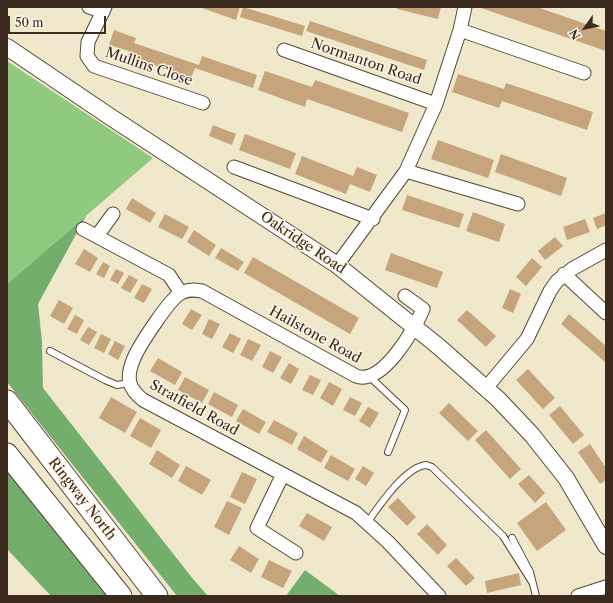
<!DOCTYPE html>
<style>
body{margin:0}
#map{position:relative;width:613px;height:603px;overflow:hidden;background:#efe8cb;font-family:"Libre Caslon Text",serif}
canvas{display:block}
.frame{position:absolute;inset:0;border:8px solid #3b2a1e;pointer-events:none}
.north{position:absolute;left:565px;top:8px;width:40px;height:40px;-webkit-text-stroke:3px #fcf5e5;paint-order:stroke;rotate:237deg;font-size:11px;font-weight:700;line-height:16px;text-align:center;color:#3b2a1e}
.north::after{content:'';display:block;margin:auto;width:14px;height:18px;background:#3b2a1e;clip-path:polygon(50% 0,100% 100%,50% 72%,0 100%)}
.scale{position:absolute;left:8px;top:16px;width:98px;height:18px;box-sizing:border-box;border:2px solid #3b2a1e;border-top:0;padding-left:5px;font-size:12px;line-height:14px;white-space:nowrap;color:#3b2a1e;-webkit-text-stroke:3px #fcf5e5;paint-order:stroke}
</style>
<div id="map">
<canvas width="613" height="603"></canvas>
<div class="frame"></div>
<div class="north">N</div>
<div class="scale">50 m</div>
</div>
<script>
const ctx = document.querySelector('canvas').getContext('2d');
ctx.lineJoin = 'round';
function fill(path, color) { ctx.fillStyle = color; ctx.fill(path, 'evenodd'); }
function strokePath(path, color, width, dash) { ctx.strokeStyle = color; ctx.lineWidth = width; ctx.lineCap = dash ? 'butt' : 'round'; ctx.setLineDash(dash || []); ctx.stroke(path); }
function write(font, color, halo, rows, align = 'center') {
  ctx.font = font + ' "Libre Caslon Text",serif'; ctx.lineWidth = 3; ctx.setLineDash([]); ctx.textBaseline = 'middle'; ctx.strokeStyle = halo; ctx.fillStyle = color; for (const [text, x, y, turn = 0] of rows) {
    ctx.save(); ctx.translate(x, y); ctx.rotate((+turn || 0) * Math.PI / 180); ctx.textAlign = isNaN(turn) ? turn : align; if (halo) ctx.strokeText(text, 0, 0); ctx.fillText(text, 0, 0); ctx.restore();
  }
}
fill(new Path2D(`
 M7 61 153 158 7 284Z`), '#8fca7e');
fill(new Path2D(`
 M86 216 38 304 42 342 43 388 193 579 208 596H177L7 382V284Z
 M7 468 113 596H51L7 549Z
 M305 570 340 596H286Z`), '#73ae6d');
fill(new Path2D(`
 M199 7H240L236 20Z
 M243 7 305 26 302 36 240 17Z
 M397 7H441L438 19 397 9Z
 M478 7H537L606 31V51Z
 M310 21 427 60 424 70 306 31Z
 M114 30 136 38 134 43 199 65 202 56 257 75 253 88 195 68 191 78 127 56 129 51 109 45Z
 M265 71 312 87 315 80 409 113 402 132 307 99 305 107 258 90Z
 M458 74 504 89 506 83 593 112 587 130 502 101 499 108 452 92Z
 M213 125 236 134 232 145 209 136Z
 M245 134 296 153 290 169 239 150Z
 M438 140 494 160 488 178 431 159Z
 M501 154 567 178 561 196 495 172Z
 M302 156 353 176 357 167 377 175 370 192 350 184 346 194 295 174Z
 M407 195 464 214 459 228 402 210Z
 M132 198 156 213 150 223 126 209Z
 M473 212 505 224 499 242 466 231Z
 M606 213V225L597 229 593 218Z
 M165 214 189 227 182 239 158 227Z
 M585 219 590 232 567 240 563 227Z
 M194 230 216 245 209 256 187 242Z
 M555 237 563 246 545 260 538 251Z
 M221 248 244 262 238 271 215 258Z
 M84 249 98 258 90 272 75 264Z
 M391 253 443 272 437 288 385 270Z
 M253 257 359 318 350 334 244 273Z
 M532 258 542 267 526 286 516 277Z
 M103 262 110 266 104 278 96 274Z
 M116 269 124 273 118 284 110 280Z
 M129 275 138 280 130 293 121 288Z
 M142 284 152 289 144 303 134 298Z
 M510 289 521 294 513 313 502 308Z
 M59 300 73 308 64 324 50 316Z
 M191 309 202 315 192 330 182 324Z
 M467 310 496 336 486 347 457 320Z
 M569 314 606 346 605 362 561 324Z
 M75 315 84 320 77 334 67 329Z
 M209 319 220 324 212 339 202 334Z
 M88 327 97 332 89 345 80 340Z
 M230 333 241 339 233 353 222 347Z
 M101 334 111 339 104 353 94 348Z
 M248 339 261 345 252 361 240 355Z
 M115 341 125 346 118 360 108 354Z
 M270 351 282 357 273 373 262 367Z
 M158 358 182 372 175 385 150 371Z
 M289 363 299 369 291 384 280 378Z
 M528 369 555 398 543 409 516 380Z
 M310 375 321 380 313 395 302 390Z
 M185 377 209 390 202 403 178 390Z
 M329 382 342 389 333 406 320 398Z
 M214 392 238 405 232 417 208 404Z
 M111 397 137 412 125 433 99 418Z
 M350 397 362 403 355 416 343 410Z
 M449 403 478 431 468 441 439 413Z
 M560 406 584 435 573 444 549 415Z
 M368 407 379 413 370 428 359 421Z
 M243 409 266 422 259 434 236 421Z
 M140 418 161 430 151 448 130 436Z
 M274 420 298 433 292 445 267 432Z
 M486 430 521 469 510 479 475 440Z
 M304 436 328 451 321 463 297 449Z
 M590 444 606 468V480L600 484 578 452Z
 M157 450 180 465 172 478 149 464Z
 M331 455 355 469 348 481 324 468Z
 M186 466 211 480 202 495 178 481Z
 M363 466 374 473 366 486 355 479Z
 M242 472 257 479 245 504 230 497Z
 M529 475 545 493 535 503 518 484Z
 M398 498 416 517 407 526 388 507Z
 M227 501 242 508 229 535 214 527Z
 M546 502 566 530 537 551 517 523Z
 M307 513 332 527 324 541 299 526Z
 M427 524 447 545 438 555 417 534Z
 M239 546 259 559 251 573 230 560Z
 M456 558 475 578 466 586 447 566Z
 M269 560 292 571 283 588 261 577Z
 M519 573 521 585 487 593 485 581Z`), '#c6a57d');
const service = new Path2D(`
 M50 351 105 380 117 385 130 383
 M370 377 405 410 388 452
 M367 523C379 506 405 467 426 465L432 467 503 536 532 582
 M512 538 530 572 536 596`);
const minor = new Path2D(`
 M89 7 103 12
 M105 7 88 42 87 56 94 66 203 103
 M460 30 584 73
 M284 50 436 104
 M234 167 373 219
 M406 171 518 204
 M83 229 169 275 181 293
 M97 236 113 214
 M337 265 406 171 436 104 460 30 465 7
 M564 274 606 313
 M405 296 423 309C415 329 382 386 356 376L202 291C195 290 188 289 181 293 170 298 139 346 134 358 131 365 128 376 130 383 132 390 138 396 143 400L356 513 388 542 439 596
 M486 388 527 339 550 291 557 281 572 269 606 250
 M283 474 257 528 296 553
 M578 596 606 587`);
const tertiary = new Path2D(`
 M7 47 109 116 337 265 438 346 498 399 532 435 566 478 606 546`);
const trunk = new Path2D(`
 M7 401 157 596
 M7 454 121 596`);
strokePath(service, '#564638', 8);
strokePath(minor, '#564638', 15);
strokePath(tertiary, '#564638', 18);
strokePath(trunk, '#564638', 23);
strokePath(service, '#fff', 6);
strokePath(minor, '#fff', 13);
strokePath(tertiary, '#fff', 16);
strokePath(trunk, '#fff', 21);
write('14px', '#3b2a1e', '#fcf5e5', [
 ["Normanton Road",366,62,19],
 ["Mullins Close",149,67,19],
 ["Oakridge Road",303,243,34],
 ["Hailstone Road",315,335,29],
 ["Stratfield Road",194,408,29],
 ["Ringway North",82,499,52]
]);
</script>
